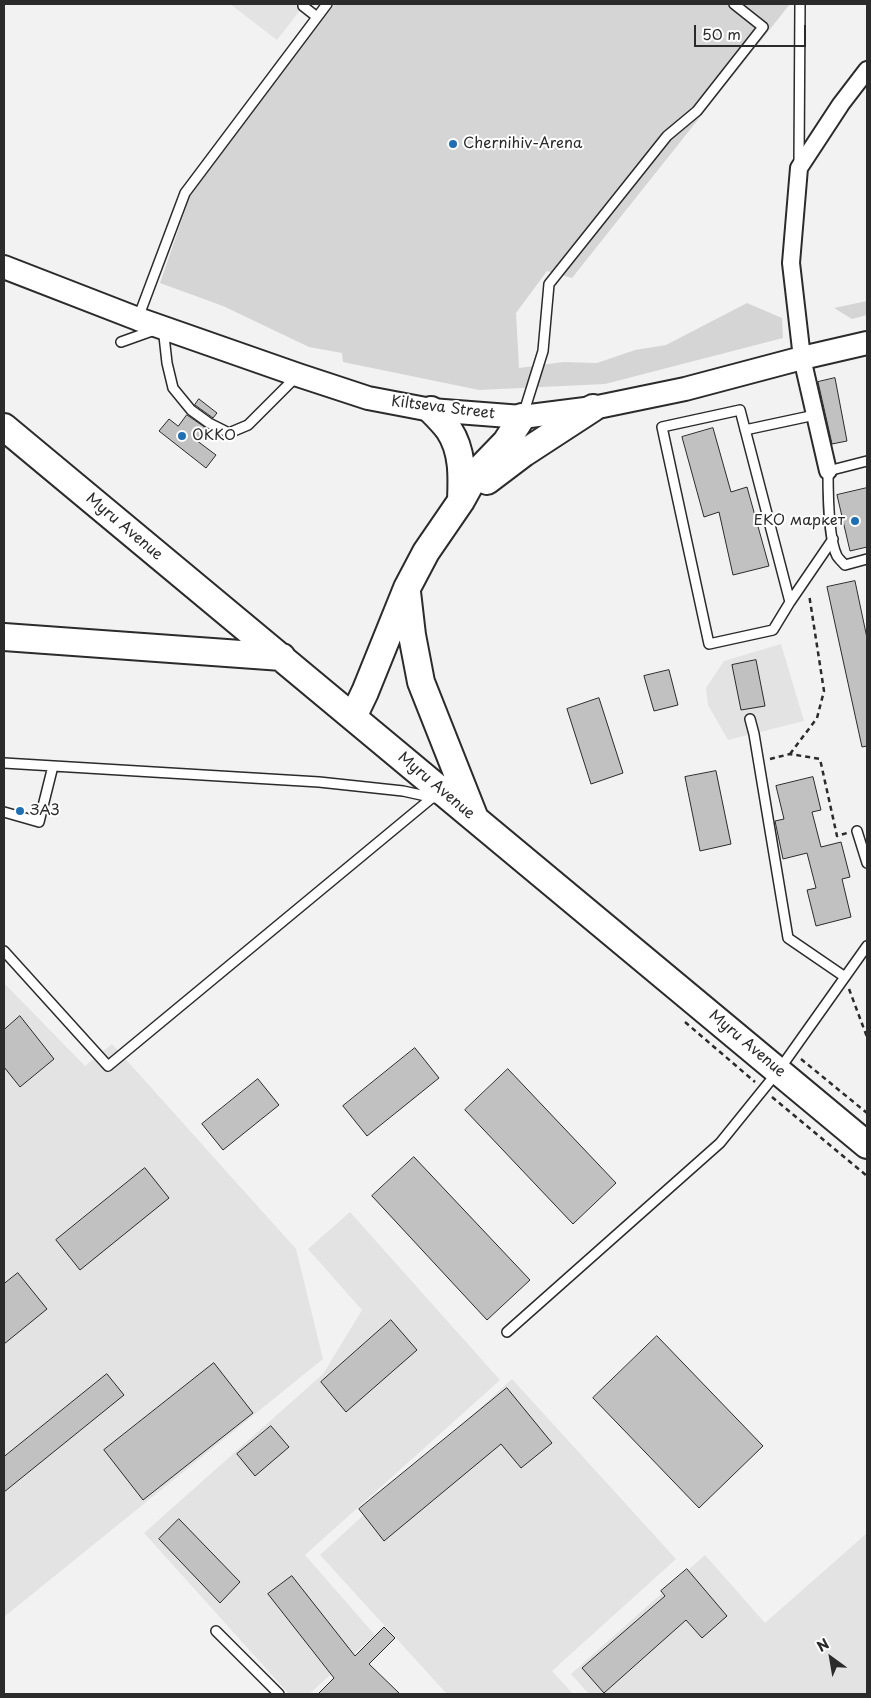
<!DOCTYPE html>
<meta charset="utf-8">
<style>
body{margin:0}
#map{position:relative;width:871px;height:1698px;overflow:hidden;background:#f2f2f2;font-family:"Playpen Sans",sans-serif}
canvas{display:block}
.frame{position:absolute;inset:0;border:5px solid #2b2b2b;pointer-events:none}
.north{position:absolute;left:806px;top:1633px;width:50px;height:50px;-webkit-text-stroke:4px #fff;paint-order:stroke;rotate:328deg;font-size:14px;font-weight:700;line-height:20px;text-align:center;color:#2b2b2b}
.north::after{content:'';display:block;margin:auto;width:18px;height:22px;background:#2b2b2b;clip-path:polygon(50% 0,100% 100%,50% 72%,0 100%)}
.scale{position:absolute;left:694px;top:25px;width:112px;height:22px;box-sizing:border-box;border:2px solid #2b2b2b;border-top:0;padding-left:6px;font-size:15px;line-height:18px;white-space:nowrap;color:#2b2b2b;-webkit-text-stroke:4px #fff;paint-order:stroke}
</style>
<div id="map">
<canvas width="871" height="1698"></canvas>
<div class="frame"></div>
<div class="north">N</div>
<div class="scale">50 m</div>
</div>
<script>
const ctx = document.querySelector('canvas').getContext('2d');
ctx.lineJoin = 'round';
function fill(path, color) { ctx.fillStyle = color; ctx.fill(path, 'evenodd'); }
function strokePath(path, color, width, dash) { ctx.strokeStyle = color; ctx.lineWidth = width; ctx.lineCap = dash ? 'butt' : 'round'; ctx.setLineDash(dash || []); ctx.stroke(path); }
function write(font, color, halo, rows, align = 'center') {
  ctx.font = font + ' "Playpen Sans",sans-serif'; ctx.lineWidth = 4; ctx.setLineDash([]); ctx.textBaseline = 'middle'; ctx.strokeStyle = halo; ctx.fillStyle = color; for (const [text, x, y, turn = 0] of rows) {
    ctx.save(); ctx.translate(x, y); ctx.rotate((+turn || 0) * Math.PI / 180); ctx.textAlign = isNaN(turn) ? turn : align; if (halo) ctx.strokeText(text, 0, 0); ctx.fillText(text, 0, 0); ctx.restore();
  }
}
fill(new Path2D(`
 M230 4H305L277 40Z
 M781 644 804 721 728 740 708 705 706 688 724 661Z
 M4 983 85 1066 112 1044 296 1249 323 1359 4 1617Z
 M350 1212 500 1380 305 1555 375 1635 309 1694H289L144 1533 323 1374 362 1310 308 1249Z
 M512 1379 676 1559 552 1671 573 1694H447L320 1555Z
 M867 1533V1694H589L571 1674 705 1555 765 1623Z`), '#e3e3e3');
fill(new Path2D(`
 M335 4H790L572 278 547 271 516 313 519 368 563 362 597 363 635 350 666 345 747 303 782 318 783 338 605 384 479 390 343 362 342 353 309 347 223 306 160 283 190 196 292 58Z
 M867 301V315L852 319 834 308Z`), '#d5d5d5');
const building = new Path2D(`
 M835 378 847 441 832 444 818 382Z
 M199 399 217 413 213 418 195 405Z
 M187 415 206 428 196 440 216 455 206 468 159 431 169 419 178 426Z
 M713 428 731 492 747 487 769 566 733 575 719 512 704 517 682 437Z
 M867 488V547L850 551 837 495Z
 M855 581 867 638V746L862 747 827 587Z
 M756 660 765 706 741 710 732 665Z
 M669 670 678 705 654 711 644 676Z
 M599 698 623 773 591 784 567 709Z
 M716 771 731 844 700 851 685 777Z
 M813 777 821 810 812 812 821 847 841 842 850 877 842 879 851 917 816 926 807 890 816 888 807 853 783 859 775 821 784 819 776 786Z
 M20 1016 54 1059 20 1087 4 1067V1030Z
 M415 1048 439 1078 367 1136 343 1106Z
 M508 1069 616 1183 573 1224 465 1110Z
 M258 1079 279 1105 223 1150 202 1124Z
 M414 1157 530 1280 487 1320 372 1196Z
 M145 1168 169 1198 80 1270 56 1240Z
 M18 1273 47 1309 4 1344V1284Z
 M391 1320 417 1350 346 1412 321 1382Z
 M657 1336 763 1446 699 1508 593 1398Z
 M214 1363 253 1413 143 1500 104 1450Z
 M107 1374 124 1395 4 1492V1457Z
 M507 1388 552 1443 521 1468 501 1444 384 1541 359 1509Z
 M271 1426 289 1447 255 1476 237 1454Z
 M179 1519 240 1582 220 1603 159 1539Z
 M687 1569 727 1616 702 1638 686 1620 604 1693 582 1668 665 1596 661 1591Z
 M292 1576 355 1656 384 1627 395 1638 369 1664 400 1694H318L334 1678 268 1594Z`);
fill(building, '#c1c1c1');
strokePath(building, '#2b2b2b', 1);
const service = new Path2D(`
 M303 6 317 17
 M799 163 800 4
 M138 318 185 193 327 4
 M121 342 163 327 167 363 173 388 191 410 209 423 229 433 248 425 297 376
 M523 415 543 351 549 284 667 136 697 111 763 27 734 4
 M745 430 815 415
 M867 461 828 471C828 492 828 538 837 556 839 559 842 562 845 565L867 559
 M790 602 740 410 662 427 709 644 773 630 790 602 833 539
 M750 719 754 734 788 938 845 977
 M4 763 319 782 403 791 435 798
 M4 812 39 822 53 766
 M857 831 867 863
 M4 951 108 1066 433 797
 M507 1332 720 1143 779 1070 867 946
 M216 1631 279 1694`);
const minor = new Path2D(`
 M828 471 802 358 791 263 799 168 841 104 867 70`);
const secondary = new Path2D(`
 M4 267 138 319 298 375 368 398 431 410 522 417 593 408 685 389 802 358 867 343`);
const primary = new Path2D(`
 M431 410C437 416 444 423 449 430 463 451 462 477 461 500
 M4 427 867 1145
 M487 481 524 453 593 408
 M407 592 412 635 421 682 474 816
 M4 637 282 657
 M353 717 365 692 407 588 426 552 461 501 477 472 506 442 522 417`);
strokePath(service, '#2b2b2b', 12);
strokePath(minor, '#2b2b2b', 20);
strokePath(secondary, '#2b2b2b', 26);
strokePath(primary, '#2b2b2b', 30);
strokePath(new Path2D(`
 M790 754 817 718 824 691 809 594
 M770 759 790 754 820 759 837 836 847 833
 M849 989 867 1037
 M685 1022 755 1082
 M801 1059 867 1113
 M772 1097 867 1176`), '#2b2b2b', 2.5, [5, 4]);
strokePath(service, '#fff', 9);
strokePath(minor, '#fff', 16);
strokePath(secondary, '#fff', 22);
strokePath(primary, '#fff', 26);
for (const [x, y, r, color] of [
 [453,144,5,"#1f6fb2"],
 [182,436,5,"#1f6fb2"],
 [855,521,5,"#1f6fb2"],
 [20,811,5,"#1f6fb2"]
]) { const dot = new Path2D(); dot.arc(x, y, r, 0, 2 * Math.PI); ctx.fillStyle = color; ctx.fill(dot); strokePath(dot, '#fff', 2); }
write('15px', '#2b2b2b', '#fff', [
 ["Chernihiv-Arena",463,144],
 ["OKKO",192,436],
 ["ЕКО маркет",845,521,"right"],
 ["ЗАЗ",30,811]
], 'left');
write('15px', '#2b2b2b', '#fff', [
 ["Kiltseva Street",443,408,7],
 ["Myru Avenue",124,527,40],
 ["Myru Avenue",436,786,40],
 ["Myru Avenue",747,1044,40]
]);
</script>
